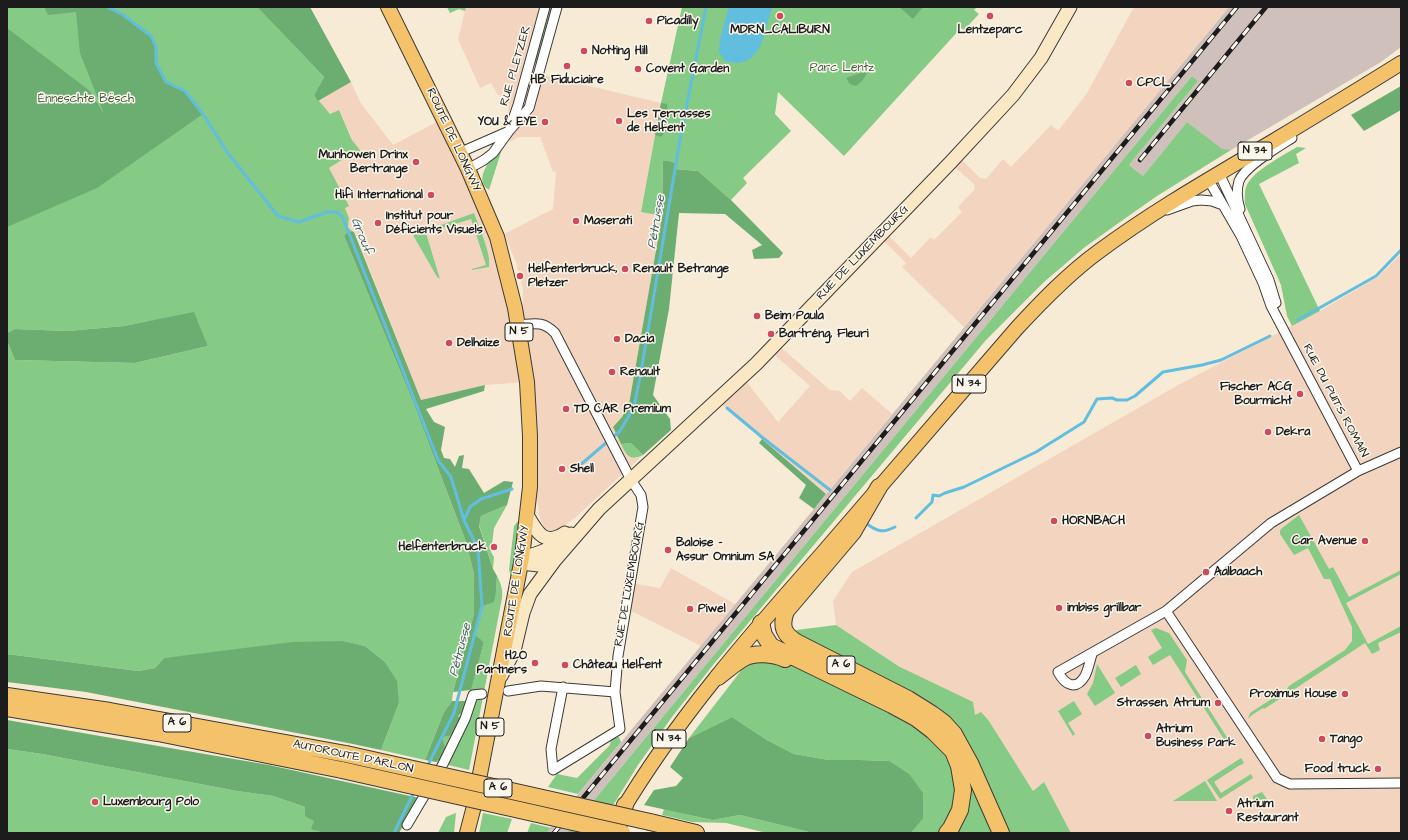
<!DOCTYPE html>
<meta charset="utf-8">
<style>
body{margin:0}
#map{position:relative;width:1408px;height:840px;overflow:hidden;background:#f7ebd6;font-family:"Architects Daughter",sans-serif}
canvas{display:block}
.frame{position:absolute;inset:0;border:8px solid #1c1c1c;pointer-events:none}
</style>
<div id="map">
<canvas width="1408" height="840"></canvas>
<div class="frame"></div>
</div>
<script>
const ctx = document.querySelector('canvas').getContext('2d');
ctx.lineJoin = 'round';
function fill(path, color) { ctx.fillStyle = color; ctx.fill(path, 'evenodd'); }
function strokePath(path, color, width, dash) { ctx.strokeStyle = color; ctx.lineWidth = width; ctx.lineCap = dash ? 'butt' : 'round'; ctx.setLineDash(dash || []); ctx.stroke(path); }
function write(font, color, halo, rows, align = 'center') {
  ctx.font = font + ' "Architects Daughter",sans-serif'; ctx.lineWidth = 3; ctx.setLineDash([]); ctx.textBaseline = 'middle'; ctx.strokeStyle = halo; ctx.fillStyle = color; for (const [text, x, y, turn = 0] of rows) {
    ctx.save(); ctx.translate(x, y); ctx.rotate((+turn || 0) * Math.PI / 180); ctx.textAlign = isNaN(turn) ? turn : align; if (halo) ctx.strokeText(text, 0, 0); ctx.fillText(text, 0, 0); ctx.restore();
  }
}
fill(new Path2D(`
 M447 7H545L518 105 529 108 539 74 661 103 641 212 662 216 629 404 622 417 613 427 636 458 643 455 576 517 559 530 554 532 549 531 545 528 540 519 531 460 527 382 485 385 421 400 355 232 348 228 349 218 328 168 356 151 359 154 339 110 330 114 318 101 351 82 360 102 393 145 444 118 468 169 515 308 523 307V289L516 262 504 234 553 209 556 171 553 172 540 137H518L510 142 508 98 498 95 491 83 480 88 458 39 465 11 459 9 450 13ZM474 213 484 241 490 263 489 267 472 270 486 265 471 218 426 233 440 279 437 277 413 235Z
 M1134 7H1229L964 327 902 267 906 263 879 236 884 231 911 258 931 237 934 240 962 212 958 207 975 189 974 184 950 163 957 155 980 178 986 179 1003 159 1011 167 1051 125 1058 131 1087 93Z
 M1401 254V833H1071L1044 783 1033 791 989 721 975 715 836 625 833 601 852 572 1180 384 1320 311 1378 277Z
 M776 343 830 390 840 391 850 401 862 388 892 414 826 494 716 400 742 376 778 422 810 386 769 350Z
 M671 568 735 604 701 646 627 609 631 583 660 588Z`), '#f3d4bf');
fill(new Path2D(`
 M1229 7H1401V47L1381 62 1231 150H1222L1187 122 1143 176 1129 165 1198 81 1192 76 567 833H546Z`), '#cfc0bb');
fill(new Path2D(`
 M7 7H257L324 77 314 95 330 114 339 110 352 140 362 153 359 154 356 151 329 168 349 206 345 208 349 218 348 228 354 232H347L344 236 413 402 466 542 474 574V614L453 692 452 701 444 712 425 760 381 750 399 703 384 661 365 646 344 641 164 658 155 668 138 671 7 654V341L15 360 135 363 208 346 194 313 124 326 68 331 15 329 7 333Z
 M447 7H466L465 11 459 9 450 13Z
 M550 7H553L538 64 535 63Z
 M682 7H977L974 10 979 14 964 30 961 28 844 156 778 92 775 114 791 131 743 178 747 183 731 200 698 171 675 169 669 161H663L662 216 641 212 661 103Z
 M1192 76 1198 81 1129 165 1143 176 1187 122 1222 149 1231 150 1157 196 1120 222 1085 247 1044 282 986 340 713 665 672 717 638 765 596 833H567Z
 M1297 147 1306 148 1296 154 1299 163 1259 184 1320 311 1292 326 1287 316 1281 285 1245 204C1245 197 1244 191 1247 185 1253 171 1284 155 1297 147Z
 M500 149H502L489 190C472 179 492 158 500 149Z
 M474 213C478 224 492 256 489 267L472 270V269L486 265 471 219 426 233 440 279 437 277 413 235Z
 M631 443 643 455C629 461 627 456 621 444Z
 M507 505 494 528 491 552 494 557 493 569 479 525 481 516Z
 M1299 515 1329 569 1333 567 1349 597 1401 570V574L1346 603 1368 644 1401 626V632L1378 643 1380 650 1372 654 1365 643 1264 709 1263 708 1252 715 1248 719 1250 713 1287 689 1289 686 1345 650 1352 641V627L1330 579H1324L1308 548 1294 555 1280 534V531L1281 529Z
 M518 521 519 522 512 576 511 577 509 570 514 526Z
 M497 576C501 584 503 589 502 598L469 770 436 762 443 757 442 737 458 717 465 710 484 642 475 636 482 606 496 591Z
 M836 625 900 667 973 702 975 715 981 712 989 721 1033 791 1044 782 1071 833H1009L952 725 954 722 938 707 920 697 789 631Z
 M1156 628 1169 633 1187 660 1185 672 1230 742 1227 744 1170 655 1153 665 1148 657 1162 648 1151 630Z
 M760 659 784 663 796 667 860 698 916 727 937 743 950 762 955 785 954 806 942 829 938 833H911L923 819 889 761 860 760H829L794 754 767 740 732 717 689 738 747 663Z
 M1097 664 1115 693 1095 706 1087 694 1093 683Z
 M1136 665 1141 674 1121 687 1115 678Z
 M1074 701 1082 714 1068 723 1075 734 1073 736 1058 711Z
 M619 737 621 742 578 794 548 787 557 774 577 778 610 745 611 738Z
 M7 749 42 754 237 791 273 796 305 807 314 821 313 829 324 833H7Z
 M1241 758 1244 763 1241 765H1240L1214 782 1221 793 1251 774 1253 778 1220 799 1207 780Z
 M1205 781 1217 801H1173Z
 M974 785 995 833H954L968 787Z
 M1262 792 1268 801H1253V796Z
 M664 809 711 820 740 815 813 833H767L726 823 692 822 662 815Z
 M456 813 454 833H438L446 817Z
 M483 813 512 819 507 833H479Z
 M531 823 551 828 546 833H527Z`), '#85ca85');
fill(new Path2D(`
 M44 7H107L122 14 151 36 156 47V63L166 82 185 91 203 114 97 188 7 227V28L90 91 104 114 80 53 76 12 48 15Z
 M257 7H310L351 82 318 101 314 95 324 77Z
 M899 7H923L913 19Z
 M869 70 863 80 856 86 850 84 846 78Z
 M1401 86V110L1364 131 1351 115Z
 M661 103 667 104C669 114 669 129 661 137L655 135Z
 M663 161H669L676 164 675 169 698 171 731 200 783 253 779 258 754 259 752 250 762 245 725 214 679 213 669 309 653 395 670 419 671 430 643 455 631 443 621 444 613 427 622 417 629 404 662 216Z
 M347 232H354L421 400 485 385 484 391 426 409 434 422 445 427 441 450 444 458 450 459 455 467 459 456 464 455 462 468 469 469 484 493 504 481 513 482 507 505 481 516 479 526 493 569 497 576 496 591 494 602 482 606 475 635 484 642 471 690 453 692 474 614V574L466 542 413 402 344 236Z
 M194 312 208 346 135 363 15 360 7 341V333L15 329 68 331 124 326Z
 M762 439 826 494 814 509 799 498 806 485 759 443Z
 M344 641 365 646 384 661 397 681 399 703 381 750 348 743 86 692 7 682V654L138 671 155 668 164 658 293 642Z
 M452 701H468L465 710 458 716 461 720 453 735 442 737 446 751 443 757 436 762 425 760 444 712Z
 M732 717 767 740 794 754 829 760H860L889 761 909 774 923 793V819L911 833H813L740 815 712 820 644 805 654 790 676 786 683 778 670 767 689 738Z
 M7 720 269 765 419 798 399 833H324L311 829 314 821 305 816V807L273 796 237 791 42 754 7 749Z`), '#6cae72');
fill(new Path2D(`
 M729 7H773C764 26 765 60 738 63 734 63 729 62 725 61L719 52 720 39Z`), '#61bedf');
strokePath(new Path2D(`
 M107 7 122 14 151 36 156 47V63L166 82 185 91 203 114 227 152 278 216 299 222 327 212H337L343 218 438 460 451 477 464 520 478 549 482 606 454 713 427 767
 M1298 320 1376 276 1401 250
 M727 408 763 438 830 490
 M579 466 620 431 634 407 641 372 680 140 706 7
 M916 518 932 502 933 495 939 496 945 493 964 487 1036 452 1084 422 1097 399 1112 398 1117 400H1127L1135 396 1163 372 1202 365 1221 360 1270 336
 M464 520 470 507 481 499 512 489
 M867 524C878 532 883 533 895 527
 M394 833 414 792`), '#61bedf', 3);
const minor = new Path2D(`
 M461 152 509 131 518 105 545 7
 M468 169 484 160 493 153 509 131 529 108 557 7
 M1219 173 1269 280 1276 303
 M1208 179 1223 205
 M1240 209C1237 200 1236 191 1239 181 1245 166 1278 147 1292 138
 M1167 210 1192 201 1201 200 1212 201 1223 205 1241 236 1263 283 1271 306 1358 471
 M518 325C534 324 542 320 555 333L631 480 641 495 643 507 618 656 615 692 620 729 553 770 551 749 563 687
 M1166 611 1277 778 1290 784 1401 783
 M1092 654C1090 661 1088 670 1085 676 1076 691 1065 685 1058 672L1166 611 1271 523 1358 471 1401 452
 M508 691 541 686 615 692
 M407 825 443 764 465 719 473 695 482 694`);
const secondary = new Path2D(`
 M527 515C537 532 544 547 565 533
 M522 558C540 553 557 547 571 534
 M521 563 539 565 555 560
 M501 676 514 651 523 613 530 594 555 560 599 509 756 364 950 163 1013 95 1041 58 1070 7`);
const primary = new Path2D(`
 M388 7 468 169 497 237 515 308 527 382 530 436V487L522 558 473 810 467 833
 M620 814C675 721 749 636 821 555 886 480 951 404 1017 328 1042 301 1068 274 1098 252 1153 211 1213 177 1272 142 1315 116 1358 90 1401 63`);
const motorway = new Path2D(`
 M879 487 853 532 786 611C780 627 784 635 798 643L908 699 932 714 944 723 954 734 970 763 1001 833
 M761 623 764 635 771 646 892 705 916 718 933 731 953 751 959 766 963 790 960 810 951 828 947 833
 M718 677C726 671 735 663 744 658 755 652 774 654 785 659
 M7 696 110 711 346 754
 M7 708 158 733 342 770
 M650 822 696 833
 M616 833 625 805`);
strokePath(minor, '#3d3b38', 11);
strokePath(secondary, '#3d3b38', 15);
strokePath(primary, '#3d3b38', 16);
strokePath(motorway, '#3d3b38', 18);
strokePath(minor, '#fff', 9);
strokePath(secondary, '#fae7c3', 13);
strokePath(primary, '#f3c26a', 14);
strokePath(motorway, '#f3c26a', 16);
const rail = new Path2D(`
 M1140 160 1266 7
 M554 833 1237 7`);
strokePath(rail, '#1c1c1c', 4.5);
strokePath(rail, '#fbf7ec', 3, [9]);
const motorwayBridge = new Path2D(`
 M346 754 650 822
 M342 770 622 833`);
strokePath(motorwayBridge, '#3d3b38', 18, []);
strokePath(motorwayBridge, '#f3c26a', 16);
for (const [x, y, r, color] of [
 [780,16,4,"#d1495b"],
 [990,16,4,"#d1495b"],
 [649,21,4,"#d1495b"],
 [584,51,4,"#d1495b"],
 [567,66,4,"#d1495b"],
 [638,69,4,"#d1495b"],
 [1129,83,4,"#d1495b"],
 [619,121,4,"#d1495b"],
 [545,122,4,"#d1495b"],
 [416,162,4,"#d1495b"],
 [431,195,4,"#d1495b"],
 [576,221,4,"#d1495b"],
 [378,223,4,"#d1495b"],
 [625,269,4,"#d1495b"],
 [520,276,4,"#d1495b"],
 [757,316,4,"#d1495b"],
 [771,334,4,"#d1495b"],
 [617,339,4,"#d1495b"],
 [449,343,4,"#d1495b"],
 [612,372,4,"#d1495b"],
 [1300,394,4,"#d1495b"],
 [566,409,4,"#d1495b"],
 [1268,432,4,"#d1495b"],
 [562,469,4,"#d1495b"],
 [1054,521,4,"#d1495b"],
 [1365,541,4,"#d1495b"],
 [494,547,4,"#d1495b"],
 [668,550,4,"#d1495b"],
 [1206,572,4,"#d1495b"],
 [1059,608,4,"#d1495b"],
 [690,609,4,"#d1495b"],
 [535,663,4,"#d1495b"],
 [565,665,4,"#d1495b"],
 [1345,694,4,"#d1495b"],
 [1218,703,4,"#d1495b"],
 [1148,736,4,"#d1495b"],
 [1322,739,4,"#d1495b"],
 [1378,769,4,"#d1495b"],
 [95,802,4,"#d1495b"],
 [1229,811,4,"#d1495b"]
]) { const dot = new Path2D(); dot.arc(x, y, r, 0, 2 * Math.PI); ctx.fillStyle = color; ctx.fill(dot); strokePath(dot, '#fbf7ec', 1.5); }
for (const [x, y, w] of [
 [1255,151,34],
 [519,332,28],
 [969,384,34],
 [841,665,28],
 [177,723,28],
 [490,727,28],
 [669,739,34],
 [498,788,28]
]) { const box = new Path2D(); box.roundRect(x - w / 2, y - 9, w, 18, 3); ctx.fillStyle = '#fbf7ec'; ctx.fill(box); strokePath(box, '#1c1c1c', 1); }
write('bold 11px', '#1c1c1c', null, [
 ["N 34",1255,151],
 ["N 5",519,332],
 ["N 34",969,384],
 ["A 6",841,665],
 ["A 6",177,723],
 ["N 5",490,727],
 ["N 34",669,739],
 ["A 6",498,788]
]);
write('bold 12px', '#1c1c1c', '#fbf7ec', [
 ["Picadilly",657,21],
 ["MDRN_CALIBURN",780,30,"center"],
 ["Lentzeparc",990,30,"center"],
 ["Notting Hill",592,51],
 ["Covent Garden",646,69],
 ["HB Fiduciaire",567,80,"center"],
 ["CPCL",1137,83],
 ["Les Terrasses",627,114],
 ["de Helfent",627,128],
 ["YOU & EYE",537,122,"right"],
 ["Munhowen Drinx",408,155,"right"],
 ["Bertrange",408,169,"right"],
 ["Hifi International",423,195,"right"],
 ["Institut pour",386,216],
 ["Déficients Visuels",386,230],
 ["Maserati",584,221],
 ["Helfenterbruck,",528,269],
 ["Pletzer",528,283],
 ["Renault Betrange",633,269],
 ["Beim Paula",765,316],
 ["Bartréng, Fleuri",779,334],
 ["Dacia",625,339],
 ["Delhaize",457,343],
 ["Renault",620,372],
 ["Fischer ACG",1292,387,"right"],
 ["Bourmicht",1292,401,"right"],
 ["TD CAR Premium",574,409],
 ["Dekra",1276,432],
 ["Shell",570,469],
 ["HORNBACH",1062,521],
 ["Car Avenue",1357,541,"right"],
 ["Baloise -",676,543],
 ["Assur Omnium SA",676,557],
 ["Helfenterbruck",486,547,"right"],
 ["Aalbaach",1214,572],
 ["imbiss grillbar",1067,608],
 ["Piwel",698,609],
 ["H2O",527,656,"right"],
 ["Partners",527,670,"right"],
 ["Château Helfent",573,665],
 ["Proximus House",1337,694,"right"],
 ["Strassen, Atrium",1210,703,"right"],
 ["Atrium",1156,729],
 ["Business Park",1156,743],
 ["Tango",1330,739],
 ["Food truck",1370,769,"right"],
 ["Luxembourg Polo",103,802],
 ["Atrium",1237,804],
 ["Restaurant",1237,818]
], 'left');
write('12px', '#1c1c1c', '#fbf7ec', [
 ["RUE PLETZER",516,66,-74],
 ["ROUTE DE LONGWY",453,140,65],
 ["RUE DE LUXEMBOURG",863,253,-46],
 ["RUE DU PUITS ROMAIN",1335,401,62],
 ["ROUTE DE LONGWY",517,581,-81],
 ["RUE DE LUXEMBOURG",630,584,-80],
 ["AUTOROUTE D'ARLON",353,757,12]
]);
write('12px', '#415941', '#fbf7ec', [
 ["Parc Lentz",842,68],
 ["Ënneschte Bësch",86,99]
]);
write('italic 13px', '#385d6a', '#fbf7ec', [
 ["Pétrusse",657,222,-80],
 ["Grouf",361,236,68],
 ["Pétrusse",461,650,-75]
]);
</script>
